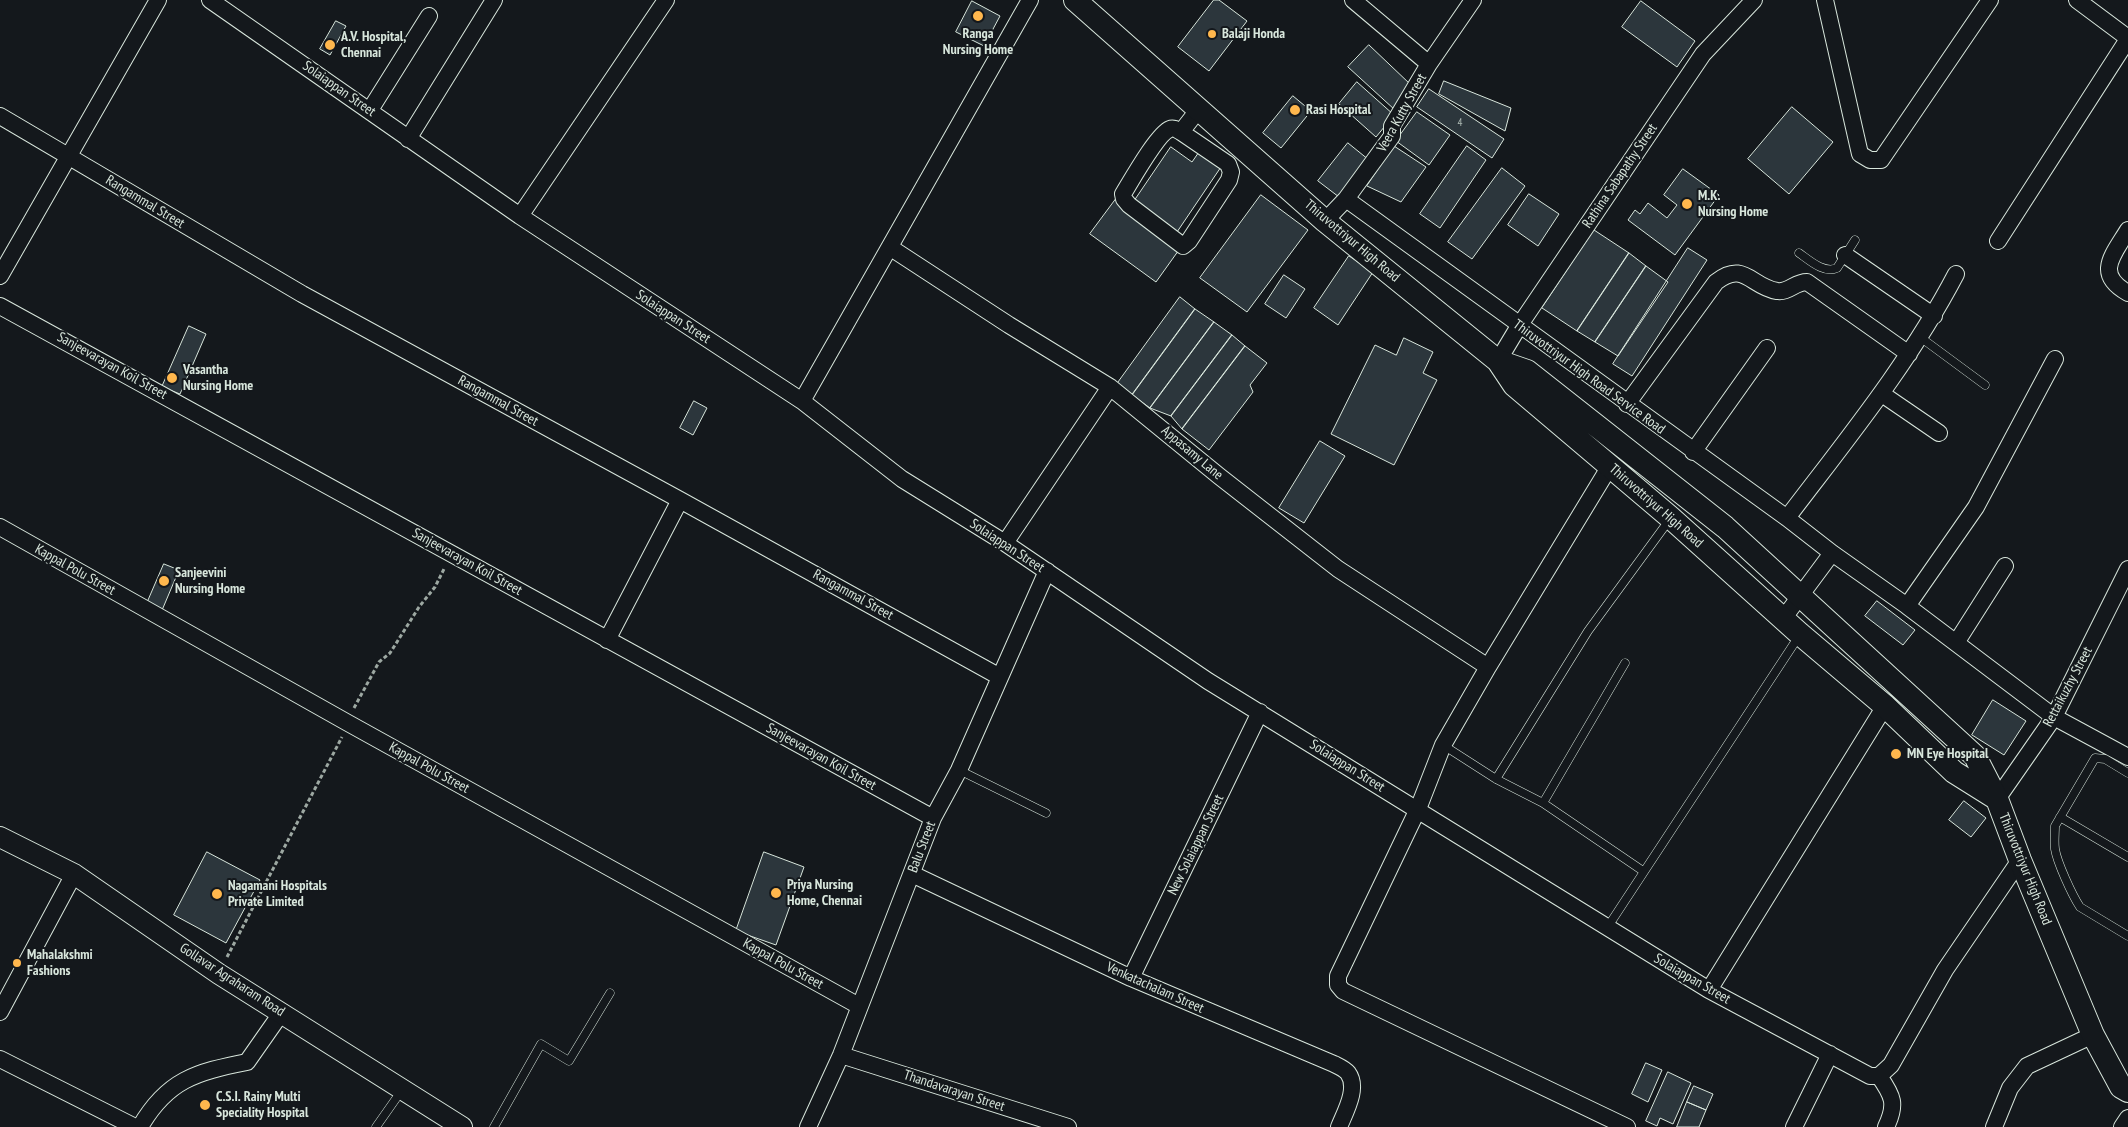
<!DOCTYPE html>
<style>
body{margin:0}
canvas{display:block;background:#14181c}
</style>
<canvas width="2128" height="1127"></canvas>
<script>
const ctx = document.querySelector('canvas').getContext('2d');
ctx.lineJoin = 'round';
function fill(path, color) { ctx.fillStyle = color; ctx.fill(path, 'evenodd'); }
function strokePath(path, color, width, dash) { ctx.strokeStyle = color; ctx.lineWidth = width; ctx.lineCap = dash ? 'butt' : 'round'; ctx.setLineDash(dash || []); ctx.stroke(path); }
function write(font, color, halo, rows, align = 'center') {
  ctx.font = font + ' "PT Sans Narrow",sans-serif'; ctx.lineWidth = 4; ctx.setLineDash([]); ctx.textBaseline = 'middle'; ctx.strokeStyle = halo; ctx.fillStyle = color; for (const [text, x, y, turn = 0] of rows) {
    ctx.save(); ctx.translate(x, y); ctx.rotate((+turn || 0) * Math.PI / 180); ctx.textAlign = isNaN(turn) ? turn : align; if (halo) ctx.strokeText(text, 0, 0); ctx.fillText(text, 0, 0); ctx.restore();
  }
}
const building = new Path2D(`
 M1214 0H1219L1247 21 1209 71 1178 47Z
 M972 1 1000 16 984 46 956 32Z
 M1641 1 1695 41 1677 67 1622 27Z
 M336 21 346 26 330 55 320 49Z
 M1369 45 1410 84 1395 110 1348 67Z
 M1444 81 1511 108 1505 131 1439 94Z
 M1357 82 1394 115 1376 137 1339 104Z
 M1429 89 1504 139 1492 158 1417 107Z
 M1293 96 1311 111 1281 148 1263 133Z
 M1792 107 1833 142 1789 194 1748 159Z
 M1417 112 1450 135 1429 165 1396 141Z
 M1348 143 1369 160 1339 197 1318 181Z
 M1394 146 1426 167 1401 202 1367 186Z
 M1467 146 1486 160 1440 228 1420 214Z
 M1171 147 1192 162 1201 149 1223 164 1177 232 1133 203Z
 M1502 168 1525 186 1472 259 1448 242Z
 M1683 169 1719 195 1675 255 1628 220 1635 210 1640 214 1648 203 1667 218 1677 205 1664 195Z
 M1529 194 1559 214 1538 246 1508 225Z
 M1261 195 1308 230 1247 312 1200 278Z
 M1116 199 1181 247 1156 282 1090 234Z
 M1594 230 1629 253 1577 331 1542 308Z
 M1688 248 1707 260 1632 376 1613 364Z
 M1629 253 1646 266 1595 342 1577 331Z
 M1349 256 1373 272 1338 325 1314 308Z
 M1646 266 1668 282 1618 356 1595 342Z
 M1284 275 1305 289 1286 318 1265 304Z
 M1180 297 1195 309 1132 395 1117 384Z
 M1195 309 1214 322 1150 408 1132 395Z
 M1214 322 1232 335 1171 416 1150 408Z
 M189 326 206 334 180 394 162 387Z
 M1232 335 1245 346 1182 429 1171 416Z
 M1404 338 1433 352 1423 373 1437 380 1394 465 1331 434 1375 345 1396 355Z
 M1245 346 1267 363 1250 385 1253 392 1209 450 1182 429Z
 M694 401 707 408 693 435 680 428Z
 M1320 441 1345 456 1304 523 1279 508Z
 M164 564 179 570 160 615 145 608Z
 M1877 601 1915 630 1903 645 1865 616Z
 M1993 700 2026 721 2004 755 1972 735Z
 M1964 801 1986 818 1971 837 1949 820Z
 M207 852 260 880 226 943 174 915Z
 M764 852 804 867 776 945 736 931Z
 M1646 1063 1662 1070 1648 1102 1632 1094Z
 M1668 1072 1691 1083 1673 1124 1660 1118 1657 1126 1646 1121Z
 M1694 1086 1713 1094 1706 1110 1687 1102Z
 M1687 1102 1706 1110 1699 1127H1677Z`);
fill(building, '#2c363c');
strokePath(building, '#d8e6dc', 1);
const service = new Path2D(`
 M1799 253C1809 260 1824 274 1837 268L1855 240
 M1920 337 1985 385
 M1443 745 1496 779 1543 803 1643 871
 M959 770 1046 813
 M2128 773 2105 759 2095 758 2055 826C2055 833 2054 842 2055 849 2057 862 2072 895 2080 907L2128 936
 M1496 779 1588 631 1670 519
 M1543 803 1625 663
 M2060 817 2128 857
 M1607 928 1799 636
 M376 1127 402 1090
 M494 1127 541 1044 569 1061 610 993`);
const minor = new Path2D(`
 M210 0 520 216 802 401 902 479 1005 543 1208 681 1709 990 1870 1076H1879L1891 1065 1945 970 2020 860
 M1353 0 1429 64
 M1825 0 1860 154 1870 160H1881L1990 0
 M2077 0 2128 38
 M370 110 429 16
 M0 116 302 294 680 500 1000 677
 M1181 132C1177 130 1174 127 1170 129 1158 133 1131 181 1123 194L1124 199 1129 205 1183 246 1189 241 1229 180 1231 172 1228 164 1181 132 1199 109
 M408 139 494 0
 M1346 199 1787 518 1832 553 1907 606 2054 717 2128 757
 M520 216 666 0
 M1325 221 1346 199 1392 136V126L1429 64 1473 0
 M2128 230C2113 255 2094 274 2128 293
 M1998 241 2128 39
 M891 248 1009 325 1110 387 1219 476 1338 569 1488 667
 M1845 255 1934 316
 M0 276 158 0
 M0 306 933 818
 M1498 361 1519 326 1703 54 1754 0
 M1882 394 1939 433
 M802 401 1030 0
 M1627 404 1716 282C1744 260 1751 287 1777 291 1788 293 1795 282 1807 282L1909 354
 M1693 452 1767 348
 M1610 466 1488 667 1443 745 1418 809 1338 976V985L1343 991 1627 1127
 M1787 518C1847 439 1910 362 1956 274
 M0 527 348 723 859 1006
 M1005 543 1110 387
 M1907 606 1976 507 2055 359
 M1783 619 1832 553
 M607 640 680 500
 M1956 643 2005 566
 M1997 799 2054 717 2128 569
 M912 874 1131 978 1334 1064C1338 1066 1345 1069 1348 1073 1359 1088 1345 1112 1339 1127
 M1131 978 1260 712
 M1709 990 1885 706
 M0 1012 74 874
 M841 1055 1068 1127
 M0 1059 135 1127
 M1879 1076C1893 1096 1897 1104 1886 1127
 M140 1127C167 1080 196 1072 247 1062L282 1012
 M808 1127 841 1055 933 818 959 770 1047 571
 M1794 1127 1830 1054
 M1994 1127 2010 1088 2027 1066 2093 1035
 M2122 1127 2128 1118`);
const tertiary = new Path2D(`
 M0 837 74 874 219 974 462 1127`);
const secondary = new Path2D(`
 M1075 0 1325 221 1498 361 1514 385 1671 518 1800 634 1885 706 1954 772 1997 799
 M1498 361 1527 371 1725 527 1975 756 1997 799 2020 860 2093 1035 2121 1087 2128 1091`);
strokePath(service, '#d8e6dc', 9);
strokePath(minor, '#d8e6dc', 18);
strokePath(tertiary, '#d8e6dc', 22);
strokePath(secondary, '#d8e6dc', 24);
strokePath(new Path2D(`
 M354 708 379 662 390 653 419 607 435 587 445 567
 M227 957 342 737`), '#9da8a2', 3, [4, 2.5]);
strokePath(service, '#14181c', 8);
strokePath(minor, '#14181c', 16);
strokePath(tertiary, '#14181c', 20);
strokePath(secondary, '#14181c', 22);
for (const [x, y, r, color] of [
 [978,16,6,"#ffb74d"],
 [1212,34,5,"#ffb74d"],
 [330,45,6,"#ffb74d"],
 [1295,110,6,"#ffb74d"],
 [1687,204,6,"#ffb74d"],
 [172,378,6,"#ffb74d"],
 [164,581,6,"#ffb74d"],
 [1896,754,6,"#ffb74d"],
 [776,893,6,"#ffb74d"],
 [217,894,6,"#ffb74d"],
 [17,963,5,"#ffb74d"],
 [205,1105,6,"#ffb74d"]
]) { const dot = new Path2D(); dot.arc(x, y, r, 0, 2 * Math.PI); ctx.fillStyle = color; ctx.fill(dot); strokePath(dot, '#14181c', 2); }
write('11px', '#adbab4', null, [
 ["4",1460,123]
]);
write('bold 14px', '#d8e6dc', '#14181c', [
 ["Ranga",978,34,"center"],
 ["Nursing Home",978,50,"center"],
 ["Balaji Honda",1222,34],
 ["A.V. Hospital,",341,37],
 ["Chennai",341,53],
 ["Rasi Hospital",1306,110],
 ["M.K.",1698,196],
 ["Nursing Home",1698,212],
 ["Vasantha",183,370],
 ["Nursing Home",183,386],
 ["Sanjeevini",175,573],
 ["Nursing Home",175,589],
 ["MN Eye Hospital",1907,754],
 ["Priya Nursing",787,885],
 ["Home, Chennai",787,901],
 ["Nagamani Hospitals",228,886],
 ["Private Limited",228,902],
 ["Mahalakshmi",27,955],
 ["Fashions",27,971],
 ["C.S.I. Rainy Multi",216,1097],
 ["Speciality Hospital",216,1113]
], 'left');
write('14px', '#d8e6dc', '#14181c', [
 ["Solaiappan Street",339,89,35],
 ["Veera Kutty Street",1402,113,-61],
 ["Rathina Sabapathy Street",1620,176,-56],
 ["Rangammal Street",145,202,31],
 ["Thiruvottriyur High Road",1352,241,40],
 ["Solaiappan Street",673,317,33],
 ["Sanjeevarayan Koil Street",112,366,29],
 ["Thiruvottriyur High Road Service Road",1589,377,36],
 ["Rangammal Street",498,401,29],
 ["Appasamy Lane",1192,453,40],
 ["Thiruvottriyur High Road",1656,506,41],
 ["Solaiappan Street",1007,546,33],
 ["Sanjeevarayan Koil Street",467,562,29],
 ["Kappal Polu Street",75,570,29],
 ["Rangammal Street",853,595,29],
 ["Rettaikuzhy Street",2068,687,-62],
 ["Sanjeevarayan Koil Street",821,757,29],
 ["Solaiappan Street",1347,766,32],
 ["Kappal Polu Street",429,768,29],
 ["New Solaiappan Street",1196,845,-64],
 ["Balu Street",922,847,-69],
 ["Thiruvottriyur High Road",2025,869,68],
 ["Kappal Polu Street",783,964,29],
 ["Solaiappan Street",1692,979,30],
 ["Gollavar Agraharam Road",232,980,33],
 ["Venkatachalam Street",1155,988,24],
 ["Thandavarayan Street",954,1091,18]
]);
</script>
